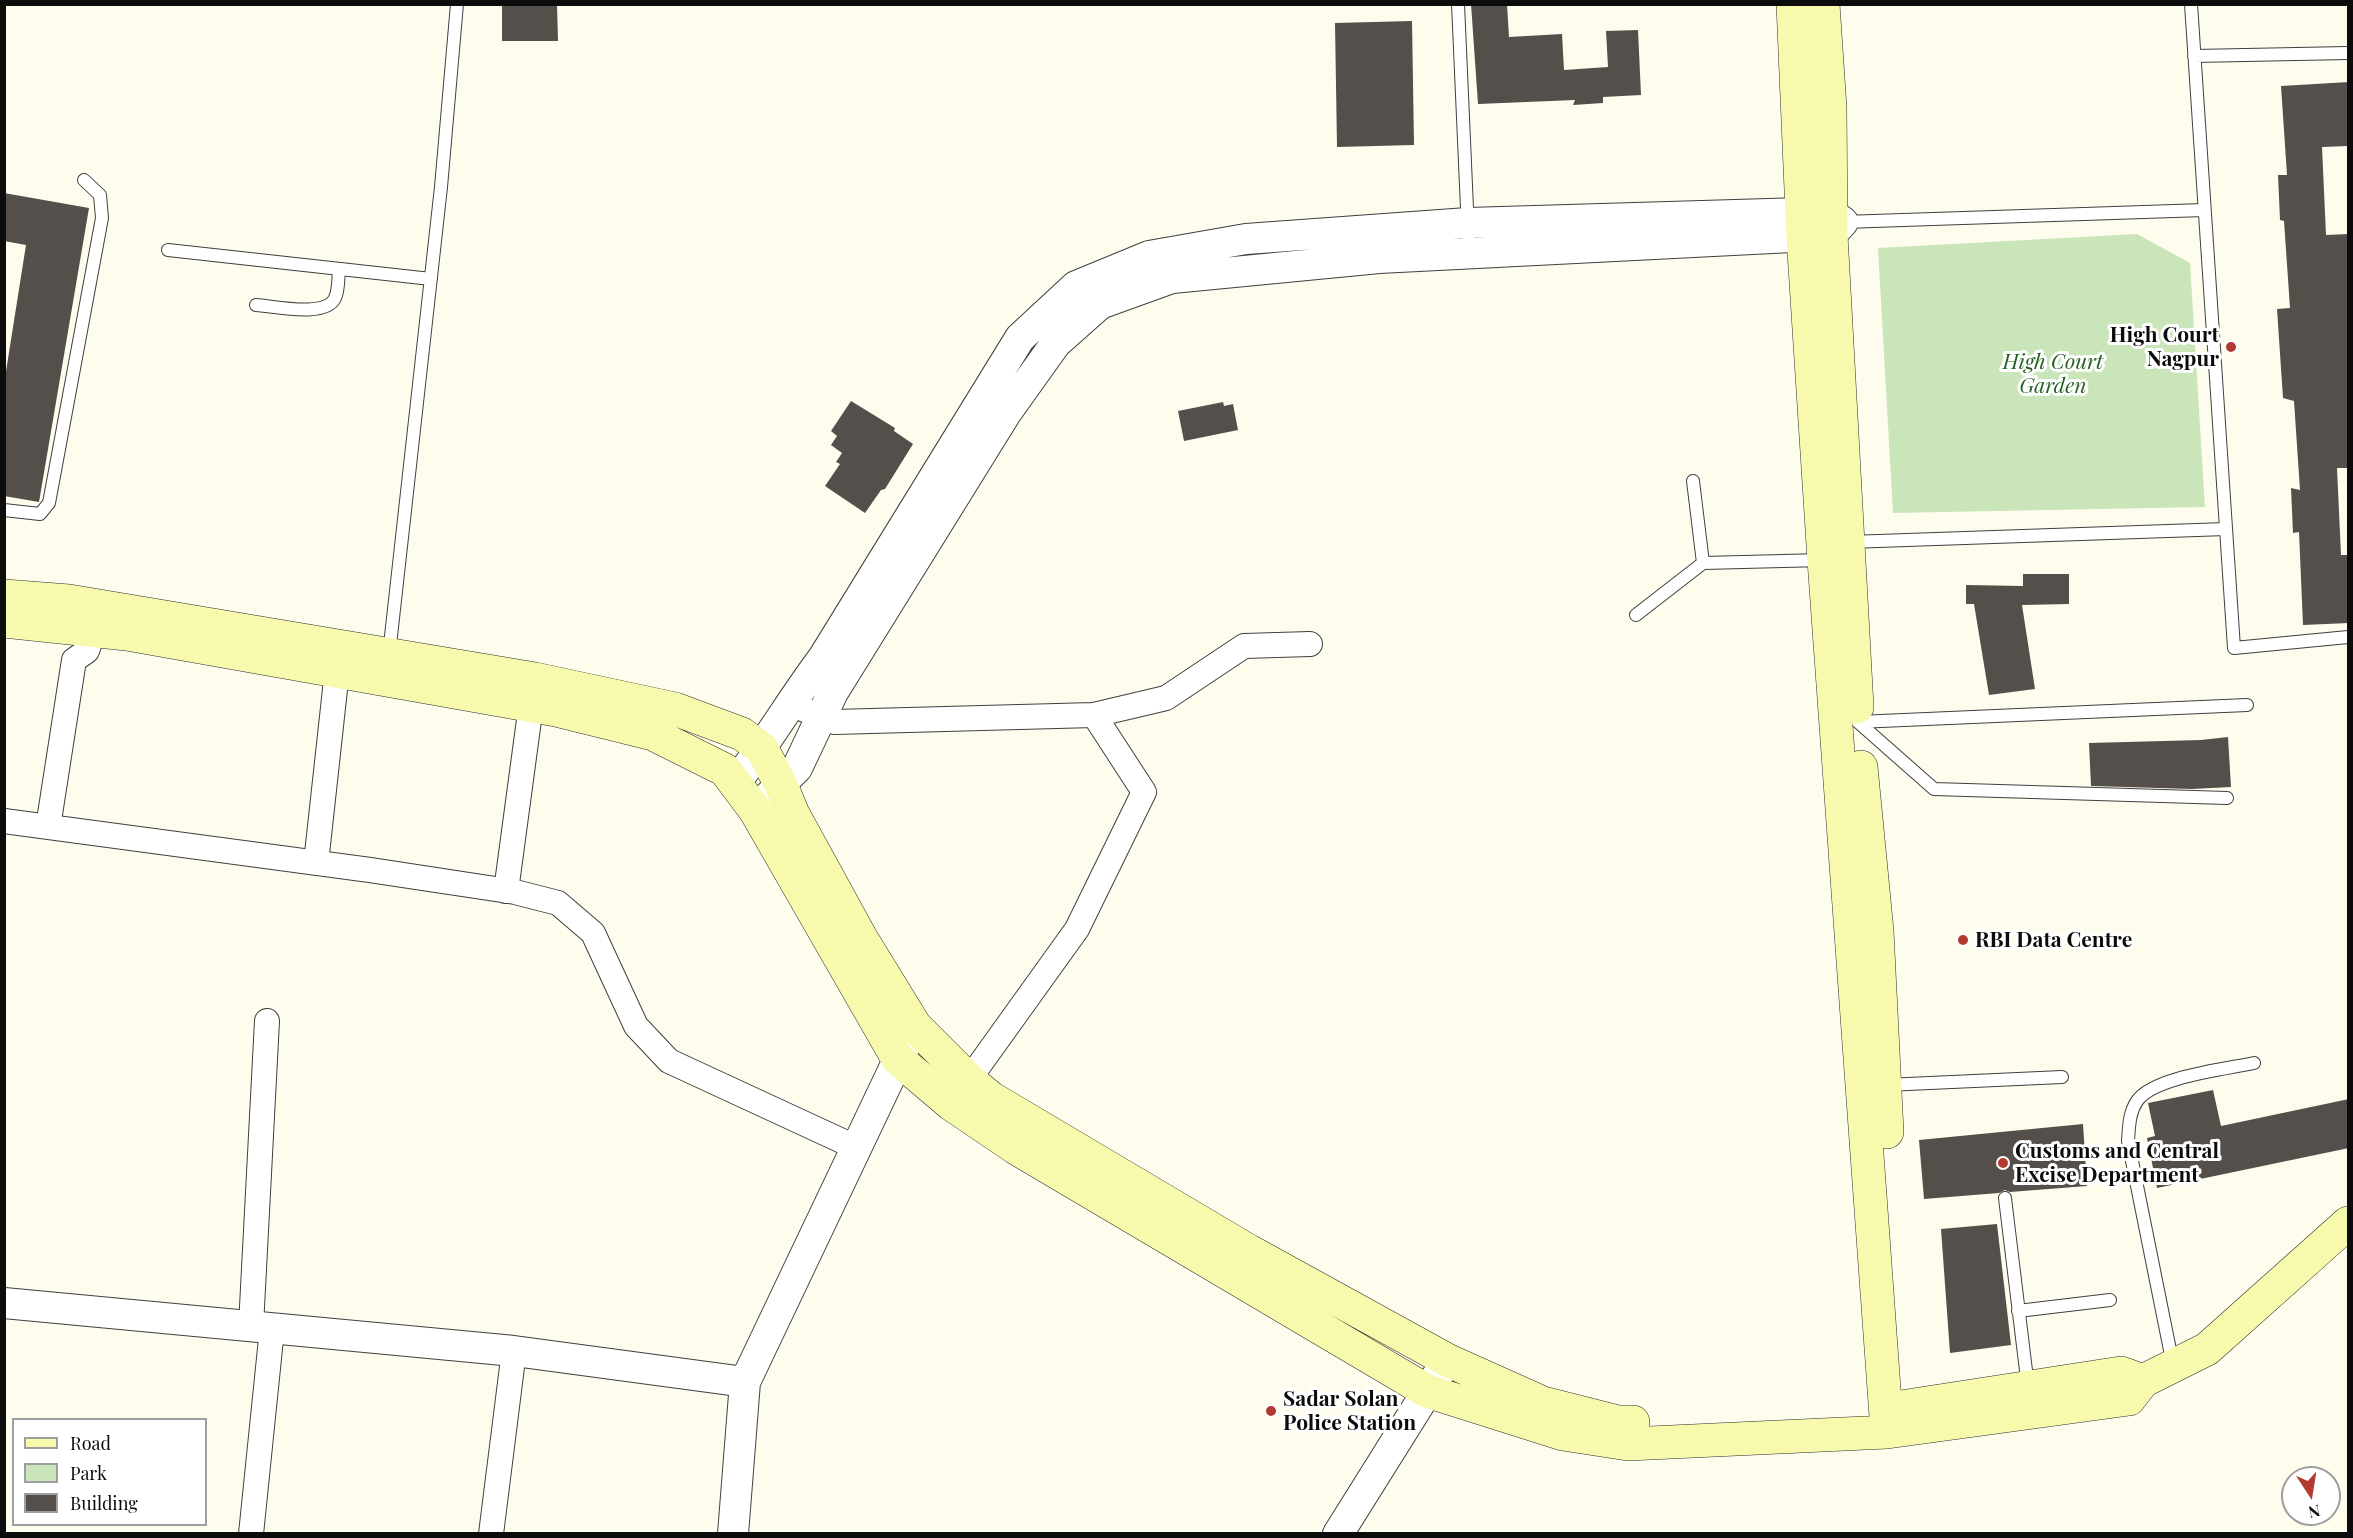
<!DOCTYPE html>
<style>
body{margin:0}
#map{position:relative;width:2353px;height:1538px;overflow:hidden;background:#fefded;font-family:"Playfair Display",serif}
canvas{display:block}
.frame{position:absolute;inset:0;border:6px solid #0c0c0c;pointer-events:none}
.legend{position:absolute;left:12px;top:1418px;width:195px;height:108px;box-sizing:border-box;background:#fff;border:2px solid #9e9e9e;margin:0;padding:8px 10px;list-style:none;font-size:18px;color:#0c0c0c}
.legend li{display:flex;align-items:center;gap:12px;height:30px}
.legend b{width:30px;border:2px solid #9e9e9e}
.north{position:absolute;left:2281px;top:1466px;width:60px;height:60px;box-sizing:border-box;background:#fff;border:2px solid #9e9e9e;border-radius:50%;rotate:168deg;font-size:16px;font-weight:700;line-height:24px;text-align:center;color:#0c0c0c}
.north::after{content:'';display:block;margin:auto;width:21px;height:27px;background:#b23a2f;clip-path:polygon(50% 0,100% 100%,50% 72%,0 100%)}
</style>
<div id="map">
<canvas width="2353" height="1538"></canvas>
<div class="frame"></div>
<ul class="legend">
<li><b style="height:8px;background:#f7f9ad"></b>Road</li>
<li><b style="height:16px;background:#cae5b9"></b>Park</li>
<li><b style="height:16px;background:#544f4a"></b>Building</li>
</ul>
<div class="north">N</div>
</div>
<script>
const ctx = document.querySelector('canvas').getContext('2d');
ctx.lineJoin = 'round';
function fill(path, color) { ctx.fillStyle = color; ctx.fill(path, 'evenodd'); }
function strokePath(path, color, width, dash) { ctx.strokeStyle = color; ctx.lineWidth = width; ctx.lineCap = dash ? 'butt' : 'round'; ctx.setLineDash(dash || []); ctx.stroke(path); }
function write(font, color, halo, rows, align = 'center') {
  ctx.font = font + ' "Playfair Display",serif'; ctx.lineWidth = 6; ctx.setLineDash([]); ctx.textBaseline = 'middle'; ctx.strokeStyle = halo; ctx.fillStyle = color; for (const [text, x, y, turn = 0] of rows) {
    ctx.save(); ctx.translate(x, y); ctx.rotate((+turn || 0) * Math.PI / 180); ctx.textAlign = isNaN(turn) ? turn : align; if (halo) ctx.strokeText(text, 0, 0); ctx.fillText(text, 0, 0); ctx.restore();
  }
}
fill(new Path2D(`
 M2137 234 2190 263 2205 507 1893 513 1878 248Z`), '#cae5b9');
fill(new Path2D(`
 M502 4H557L558 41H502Z
 M1471 4H1507L1509 37 1562 34 1564 70 1608 67 1606 31 1638 30 1641 95 1603 97V103L1573 105 1575 100 1478 104Z
 M1412 21 1414 145 1337 147 1335 23Z
 M2349 82V146L2322 147 2326 235 2349 234V468H2337L2341 555H2349V623L2303 625 2299 532 2293 533 2291 488 2300 490 2294 401 2283 398 2277 309 2290 308 2284 221 2280 220 2278 175H2287L2281 86Z
 M4 193 89 208 39 502 4 496V384L26 245 4 241Z
 M851 401 895 428 894 431 913 444 885 489 881 490 865 513 825 486 840 464 836 462 842 453 831 445 837 436 831 431Z
 M1223 402 1224 406 1233 404 1238 430 1184 441 1178 411Z
 M2023 574H2069V604L2022 605 2035 689 1989 695 1974 604H1966V585L2023 586Z
 M2228 737 2231 787 2192 789 2091 786 2089 743 2201 740Z
 M2213 1090 2221 1126 2349 1099V1148L2157 1188 2147 1138 2155 1136 2148 1103Z
 M2083 1124 2087 1186 2010 1192 2005 1190 1999 1193 1924 1199 1919 1140Z
 M1997 1224 2011 1345 1950 1353 1941 1229Z`), '#544f4a');
const service = new Path2D(`
 M1458 4 1469 254
 M2191 4 2234 648 2348 637
 M2194 56 2348 53
 M1843 222 2204 210
 M168 250 431 279
 M256 305C274 306 326 318 335 298 339 290 338 278 339 269
 M1693 481 1703 563
 M4 510 40 514 49 503 102 218 100 195 84 180
 M1849 542 2226 529
 M1636 615 1703 563 1823 560
 M389 654 441 187 457 4
 M1858 722 1934 789 2227 798
 M1858 722 2247 705
 M1886 1085 2062 1077
 M2005 1198 2028 1387
 M2018 1311 2110 1300
 M2173 1365 2128 1141C2129 1127 2129 1113 2137 1101 2153 1077 2226 1069 2254 1063`);
const minor = new Path2D(`
 M788 703 834 722 1094 715 1166 698 1244 646 1310 644
 M4 821 370 870 515 892 558 903 593 933 636 1026 669 1061 855 1147
 M48 827 74 660 87 651 94 630
 M316 863 337 671
 M506 891 531 705
 M960 1092 1077 929 1144 792 1094 715
 M251 1326 267 1021
 M251 1534 272 1329
 M491 1534 514 1351`);
const tertiary = new Path2D(`
 M735 783C767 743 792 699 823 658L1020 338 1076 286 1149 256 1246 239 1468 223 1802 213H1831L1843 222 1831 235 1379 258 1172 278 1100 304 1056 343 1006 413 833 692 797 768 755 810
 M4 1303 514 1351 745 1382
 M733 1534 745 1382 909 1037
 M1338 1534 1447 1360`);
const secondary = new Path2D(`
 M1793 4 1803 236 1824 560 1887 1430
 M1823 4 1830 108 1831 235 1857 707
 M4 596 69 601 535 679 675 709 742 734 762 749 781 785 793 814 861 938 915 1026 969 1080 991 1098 1249 1251 1447 1360 1543 1403 1618 1422H1633
 M4 621 127 634 556 710 653 734 725 770 755 810 898 1059 951 1104 1016 1148 1427 1391 1563 1434 1628 1444 1887 1432 2129 1399 2143 1381 2207 1349 2348 1223
 M1861 767 1877 931 1887 1132
 M1888 1409 2121 1373 2143 1381`);
strokePath(service, '#3f3f3f', 14);
strokePath(minor, '#3f3f3f', 26);
strokePath(tertiary, '#3f3f3f', 32);
strokePath(secondary, '#2e2e2e', 34);
strokePath(service, '#fff', 12);
strokePath(minor, '#fff', 24);
strokePath(tertiary, '#fff', 30);
strokePath(secondary, '#f7f9ad', 33);
for (const [x, y, r, color] of [
 [2231,347,6,"#b23a2f"],
 [1963,940,6,"#b23a2f"],
 [2003,1163,6,"#b23a2f"],
 [1271,1411,6,"#b23a2f"]
]) { const dot = new Path2D(); dot.arc(x, y, r, 0, 2 * Math.PI); ctx.fillStyle = color; ctx.fill(dot); strokePath(dot, '#fff', 2); }
write('bold 21px', '#0c0c0c', '#fff', [
 ["High Court",2219,335,"right"],
 ["Nagpur",2219,359,"right"],
 ["RBI Data Centre",1975,940],
 ["Customs and Central",2015,1151],
 ["Excise Department",2015,1175],
 ["Sadar Solan",1283,1399],
 ["Police Station",1283,1423]
], 'left');
write('italic 21px', '#265f22', '#fff', [
 ["High Court",2053,362],
 ["Garden",2053,386]
]);
</script>
